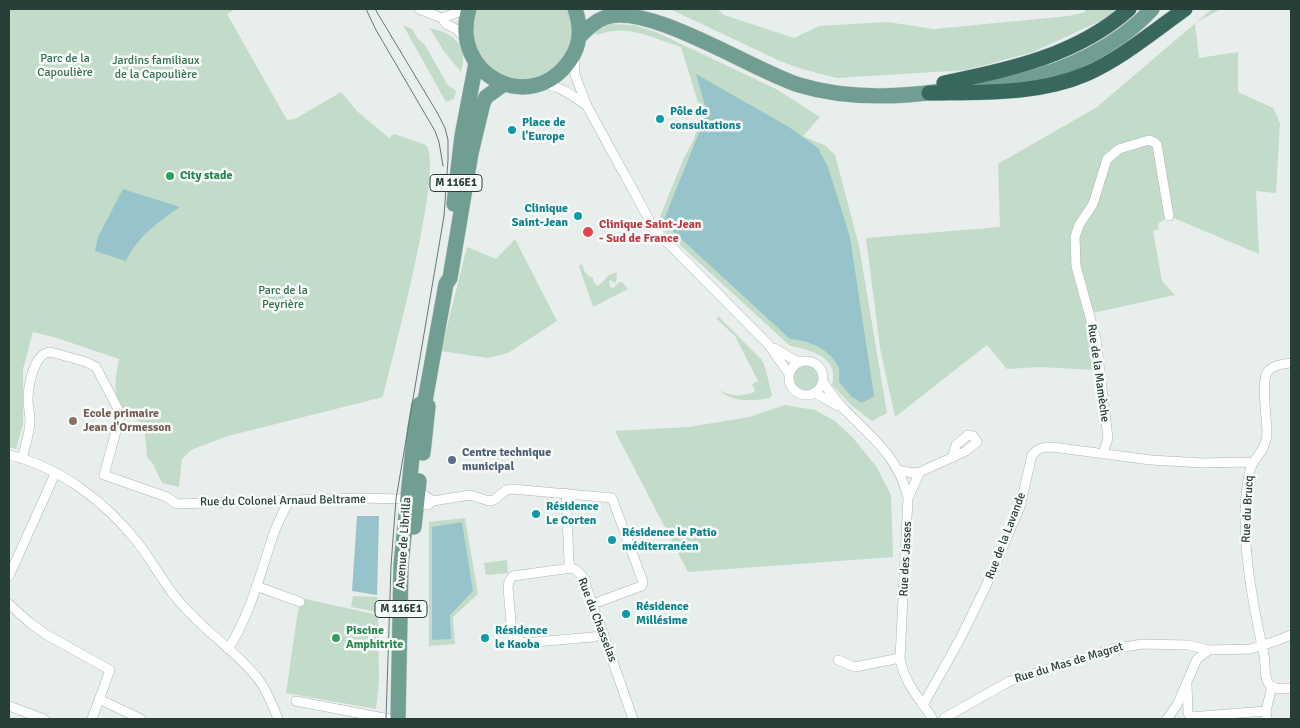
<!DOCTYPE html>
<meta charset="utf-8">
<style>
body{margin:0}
#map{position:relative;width:1300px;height:728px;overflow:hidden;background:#e7eeeb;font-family:Signika,sans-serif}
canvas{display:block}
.frame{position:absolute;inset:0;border:10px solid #283e38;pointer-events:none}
</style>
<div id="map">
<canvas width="1300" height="728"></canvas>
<div class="frame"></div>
</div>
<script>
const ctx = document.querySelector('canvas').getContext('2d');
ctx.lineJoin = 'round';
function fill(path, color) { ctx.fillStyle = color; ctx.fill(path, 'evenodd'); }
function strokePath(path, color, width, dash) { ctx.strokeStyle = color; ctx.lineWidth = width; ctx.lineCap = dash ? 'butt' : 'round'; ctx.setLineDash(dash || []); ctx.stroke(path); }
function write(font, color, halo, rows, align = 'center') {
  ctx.font = font + ' Signika,sans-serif'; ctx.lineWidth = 5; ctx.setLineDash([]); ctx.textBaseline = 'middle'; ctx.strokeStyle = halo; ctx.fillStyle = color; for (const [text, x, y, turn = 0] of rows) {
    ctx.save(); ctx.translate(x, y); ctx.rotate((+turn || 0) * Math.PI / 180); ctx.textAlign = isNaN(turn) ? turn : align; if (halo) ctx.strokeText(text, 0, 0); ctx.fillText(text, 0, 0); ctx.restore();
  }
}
fill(new Path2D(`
 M9 9H235L227 14 287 120 295 119 341 92 357 111 389 138 394 134 426 145C445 166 391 362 383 397L228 436 191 450 182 459 179 487 162 483 152 462 147 457 144 423 124 416C113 391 114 385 119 359L57 338 33 332 23 369V424L16 449 9 447Z
 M475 9H569L574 29 570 48 552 71 525 81 497 75 476 54 471 25Z
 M670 9H717L724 15 794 38 819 26 887 22 934 29 1069 16 1085 12V9H1118L1109 17 1033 52 967 70 837 78 802 69 780 61Z
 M1212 9H1221L1195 23 1199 58 1238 52V92L1273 108 1280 123 1276 193 1256 191 1259 254 1169 216 1158 224 1159 229 1153 231 1162 281 1175 295 1097 312 1085 311 1089 327 1095 370 1039 367 1007 369 987 345 895 417 880 348 866 238 1000 227 998 164 1097 107Z
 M610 24 633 25 656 32 776 89 820 117 803 136 826 146 835 155 859 246 887 413 872 421 852 406 832 385C833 381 834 373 832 369 826 353 805 349 790 346L657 224 683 160 694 139 701 112 681 47C650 38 629 23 597 35L594 32Z
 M403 25 412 29 418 39 425 45 447 84 456 91 454 99 446 102Z
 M430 28C455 34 469 45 461 72L443 50Z
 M515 239 557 321 508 353 488 358 441 351 467 247 496 259Z
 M582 264C584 271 586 276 593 278V281L597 286C605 283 606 273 617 273L616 283 609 280 610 287 614 288 618 283 622 282 628 289 593 307 579 266Z
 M718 316 761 359 765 367 772 395 770 398C754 401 732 403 720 390 730 397 744 397 755 391L752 384 758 381 735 336 717 319Z
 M794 378a12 12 0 1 1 24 0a12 12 0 1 1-24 0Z
 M785 405 815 410 835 421 853 438 876 466 891 495 893 557 688 572 615 431 689 427 749 417Z
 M465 518 478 594 453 617 455 644 429 646V522Z
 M507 560 508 573 486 575 484 563Z
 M353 596 377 597 378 612 351 607Z
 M301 598 378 615 379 681 376 709 286 693 297 617Z`), '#c3dcc9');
fill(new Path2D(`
 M696 74 789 127 818 148 828 167 850 237 874 396 862 403 852 397 839 382C839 377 840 370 838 366 830 349 808 340 790 339L663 222 707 113Z
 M123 189 180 207C159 221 137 237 126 261L95 251 98 237Z
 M357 516H379L377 595 352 591Z
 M462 522 473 591 450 615 451 639 432 640V527Z`), '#97c4cb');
const street = new Path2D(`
 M419 9 442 18 446 24 456 29 466 39
 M442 18 467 9
 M574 54 575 75 587 106 623 172
 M541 83C560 86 572 95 587 106
 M625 175 654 229 768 344 789 374
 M774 348 798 362
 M789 378a17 17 0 1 1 34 0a17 17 0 1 1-34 0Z
 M1291 363C1283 364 1272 365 1267 373 1261 382 1267 420 1267 433 1266 454 1252 456 1249 474 1238 528 1252 601 1264 655 1266 663 1263 678 1270 685 1275 690 1284 689 1291 688
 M823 382C851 427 895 442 908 498L900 658C904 683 919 697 932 718
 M815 393 838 406
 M1103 454 1108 438 1096 339 1076 266 1075 237 1079 225 1093 204 1107 159 1119 149 1149 140 1154 142 1157 145 1169 216
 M9 455C60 467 106 502 138 543 149 557 158 573 168 587 174 596 182 605 190 613 211 636 239 654 258 679 267 690 273 706 278 719
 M22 459C25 446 30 433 30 420 30 414 28 407 28 400 28 386 34 352 51 352L86 362 96 367 120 413V417L104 475 167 497 177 504 358 498 402 499
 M898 470 912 473 920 472 966 451 977 442 973 436 968 435 956 445 952 458
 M566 493 569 562 571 568 576 570 583 577 633 719
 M424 495 433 501 428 505H420L417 500 421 496Z
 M908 498 920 472
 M433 501 470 495 489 501 494 500 506 490 512 489 612 498 643 582 642 586 636 588 593 604
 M571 568 513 576 509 581 508 588 512 634 514 638 523 643 593 637 604 634
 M9 576 55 474
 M256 586 300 602
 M9 604 30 623 47 635 110 670 92 719
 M228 649C250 616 260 574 273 536 277 524 283 512 289 501
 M838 660 855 667 900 658
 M1187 685 1188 713 1191 719
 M99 699 141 719
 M296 701 389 719
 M923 705 960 639 986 586 1020 507 1032 455C1038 448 1043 447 1052 447L1151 460 1203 463 1252 462
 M9 706 44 719
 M1190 717 1266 711
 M944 718 1010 681 1113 649 1142 644 1188 645 1209 650 1250 649 1273 642 1291 635
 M1167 719 1177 705 1197 659 1209 650
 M1267 719 1266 711 1272 686`);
const primary = new Path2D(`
 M469 9C449 75 531 117 570 60 581 45 581 26 575 9
 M579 37C587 29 595 21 606 17 650 3 752 70 799 85 845 99 894 98 942 91
 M978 87C991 85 1006 85 1019 81 1067 70 1118 46 1152 9
 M454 204 462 136 476 63
 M423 453 428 406
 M414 527 419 481
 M398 719 401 565 415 428 419 405 425 401 446 284 450 278 471 153 483 103 486 97 504 84`);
const highway = new Path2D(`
 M944 83C1009 70 1078 55 1129 9
 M929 93C981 92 1037 95 1086 74 1122 58 1154 31 1185 9`);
strokePath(street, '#aab6b2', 10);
strokePath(primary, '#c3c9c7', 16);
strokePath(highway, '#c3c9c7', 16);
strokePath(street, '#fff', 9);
strokePath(primary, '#719e92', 15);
strokePath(highway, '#37675d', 15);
strokePath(new Path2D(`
 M366 9 376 30 435 131 439 142 443 166
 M375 9 438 114 445 128 448 140V160L444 216 396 499 391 566 386 719`), '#637973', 1);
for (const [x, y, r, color] of [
 [660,119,5,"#0f9aa8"],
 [512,130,5,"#0f9aa8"],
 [170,176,5,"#2e9e5b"],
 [578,216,5,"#0f9aa8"],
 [588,232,6,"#e0444e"],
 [73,421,5,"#8d6e63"],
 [452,460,5,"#5c6f8a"],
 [536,514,5,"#0f9aa8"],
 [612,540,5,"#0f9aa8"],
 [626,614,5,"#0f9aa8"],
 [336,638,5,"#2e9e5b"],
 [485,638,5,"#0f9aa8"]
]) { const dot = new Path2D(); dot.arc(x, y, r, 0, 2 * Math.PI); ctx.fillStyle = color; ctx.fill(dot); strokePath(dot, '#f7fbf9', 2); }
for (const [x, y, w] of [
 [456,183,52],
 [401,609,52]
]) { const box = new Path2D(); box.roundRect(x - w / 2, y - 8.5, w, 17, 4); ctx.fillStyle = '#f7fbf9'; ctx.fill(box); strokePath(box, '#283e38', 1); }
write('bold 11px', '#283e38', null, [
 ["M 116E1",456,183],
 ["M 116E1",401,609]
]);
write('12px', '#36714c', '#f7fbf9', [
 ["Parc de la",65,59],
 ["Capoulière",65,73],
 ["Jardins familiaux",156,61],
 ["de la Capoulière",156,75],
 ["Parc de la",283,291],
 ["Peyrière",283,305]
]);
write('bold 12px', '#0d838f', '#f7fbf9', [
 ["Pôle de",670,112],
 ["consultations",670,126],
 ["Place de",522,123],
 ["l'Europe",522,137],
 ["Clinique",568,209,"right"],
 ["Saint-Jean",568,223,"right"],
 ["Résidence",546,507],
 ["Le Corten",546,521],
 ["Résidence le Patio",622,533],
 ["méditerranéen",622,547],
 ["Résidence",636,607],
 ["Millésime",636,621],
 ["Résidence",495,631],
 ["le Kaoba",495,645]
], 'left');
write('bold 12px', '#27864d', '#f7fbf9', [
 ["City stade",180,176],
 ["Piscine",346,631],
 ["Amphitrite",346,645]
], 'left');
write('bold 12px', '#be3a42', '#f7fbf9', [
 ["Clinique Saint-Jean",599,225],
 ["- Sud de France",599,239]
], 'left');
write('12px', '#283e38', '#f7fbf9', [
 ["Rue de la Mamèche",1098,373,82],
 ["Rue du Colonel Arnaud Beltrame",283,501,-1],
 ["Rue du Brucq",1248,509,-87],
 ["Rue de la Lavande",1006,536,-69],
 ["Avenue de Librilla",404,543,-86],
 ["Rue des Jasses",906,559,-87],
 ["Rue du Chasselas",597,620,69],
 ["Rue du Mas de Magret",1069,663,-17]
]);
write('bold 12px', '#785e54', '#f7fbf9', [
 ["Ecole primaire",83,414],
 ["Jean d'Ormesson",83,428]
], 'left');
write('bold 12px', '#4e5e75', '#f7fbf9', [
 ["Centre technique",462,453],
 ["municipal",462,467]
], 'left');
</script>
